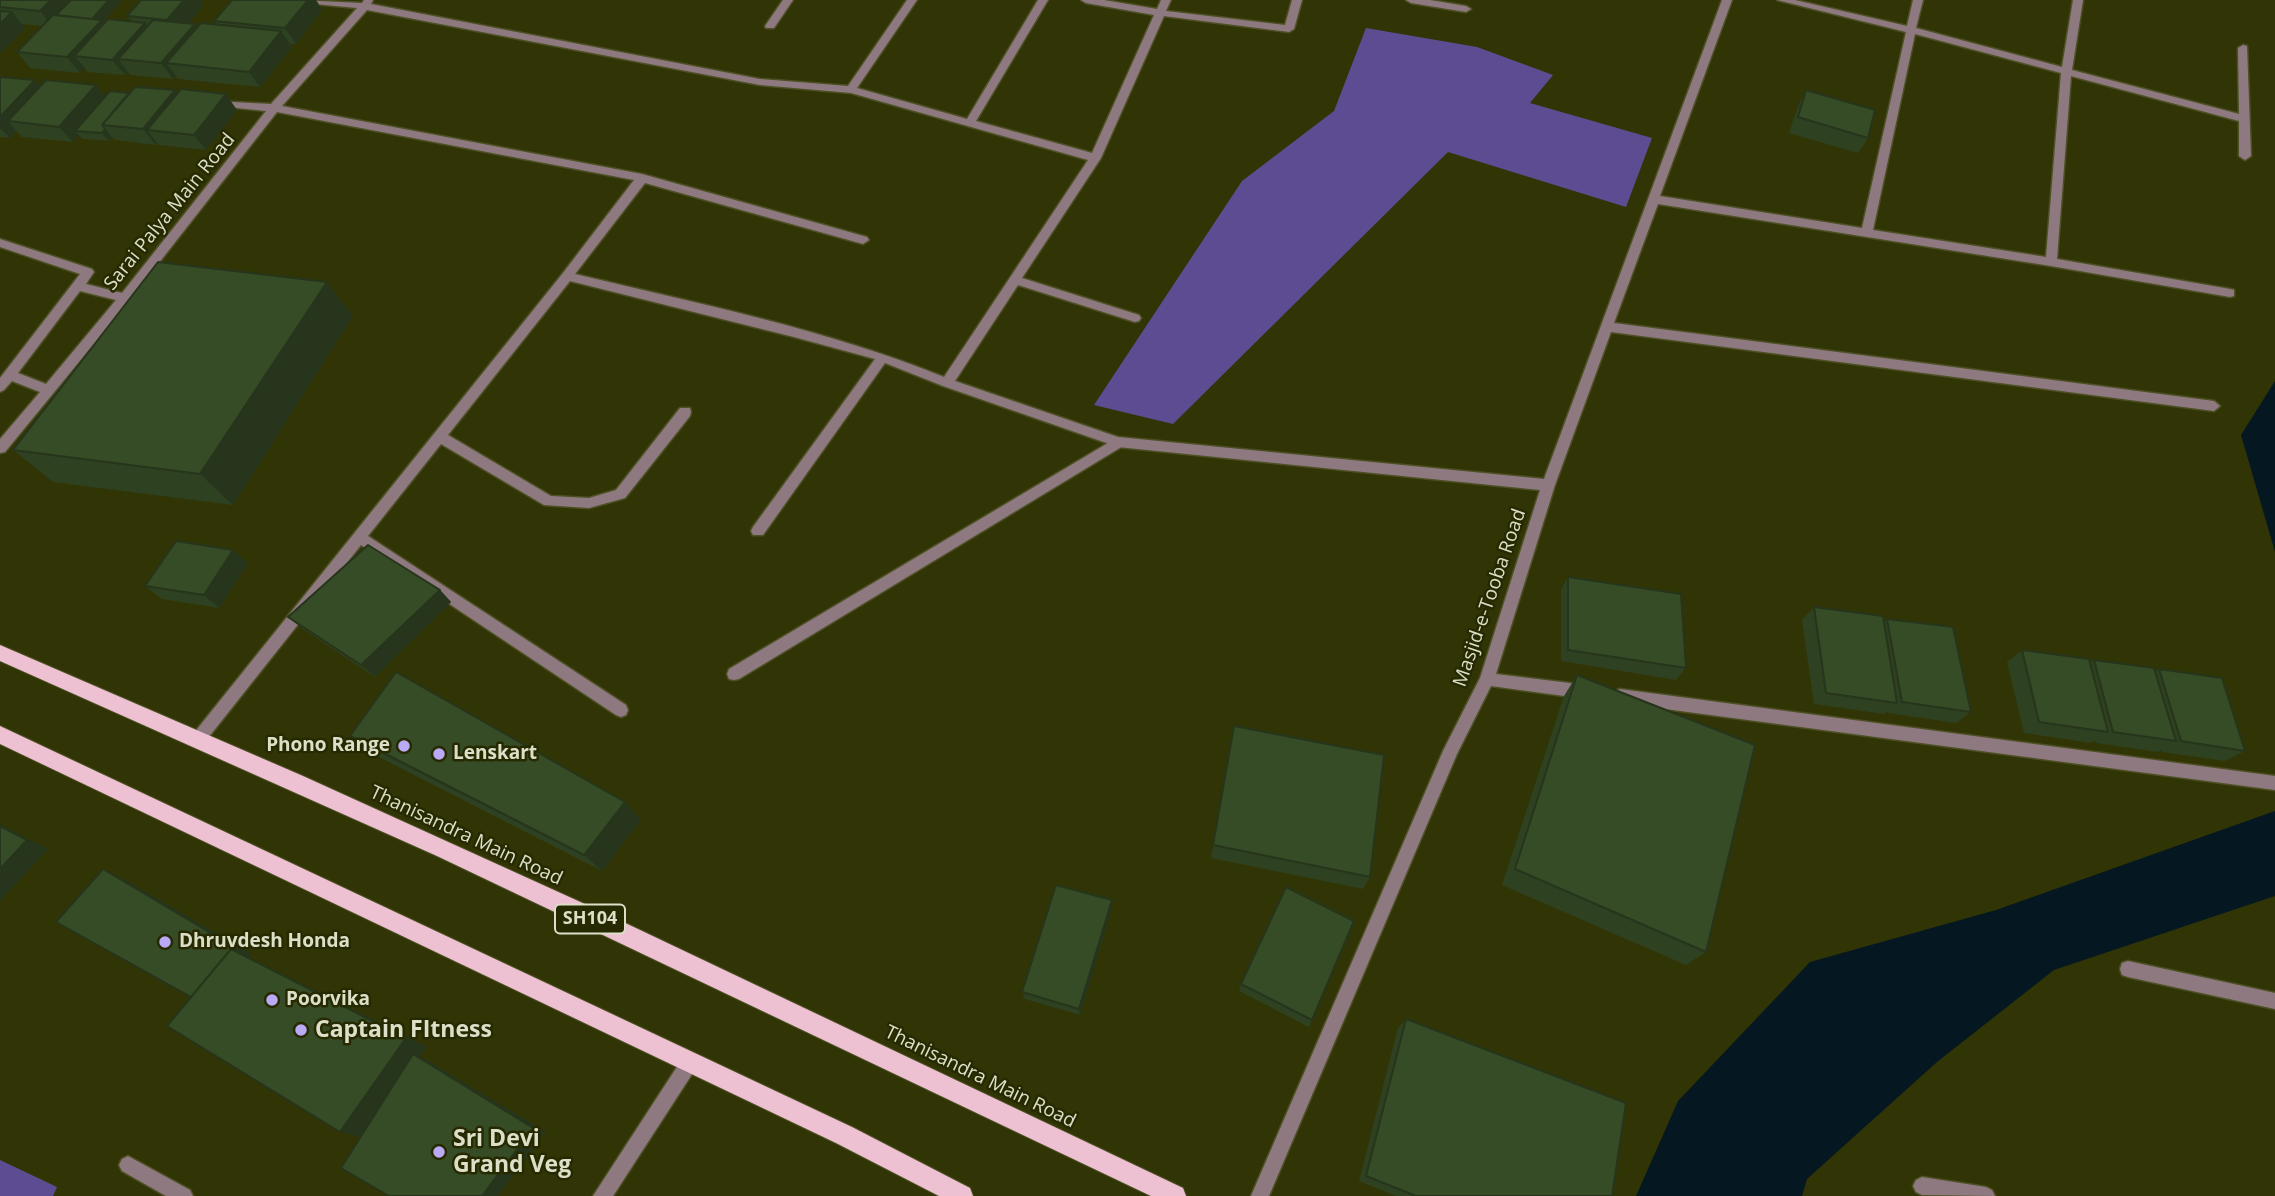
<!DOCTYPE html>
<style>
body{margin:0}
canvas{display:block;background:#313405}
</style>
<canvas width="2275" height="1196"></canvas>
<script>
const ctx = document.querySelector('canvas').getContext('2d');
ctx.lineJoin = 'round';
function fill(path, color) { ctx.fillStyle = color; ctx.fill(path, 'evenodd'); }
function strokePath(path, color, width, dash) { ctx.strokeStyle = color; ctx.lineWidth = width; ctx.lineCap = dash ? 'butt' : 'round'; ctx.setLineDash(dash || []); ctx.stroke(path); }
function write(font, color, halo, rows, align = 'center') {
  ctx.font = font + ' "Open Sans",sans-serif'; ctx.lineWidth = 5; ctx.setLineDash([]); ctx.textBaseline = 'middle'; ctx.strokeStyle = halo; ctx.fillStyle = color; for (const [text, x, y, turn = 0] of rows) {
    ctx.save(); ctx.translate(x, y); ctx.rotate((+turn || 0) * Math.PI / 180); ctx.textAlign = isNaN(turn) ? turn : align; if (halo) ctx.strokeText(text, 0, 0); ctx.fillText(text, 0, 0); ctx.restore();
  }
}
fill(new Path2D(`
 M1366 28 1477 47 1553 75 1530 103 1652 138 1626 207 1448 152 1173 424 1094 405 1242 181 1334 111Z
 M0 1160 57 1187 53 1196H0Z`), '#5e4c92');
fill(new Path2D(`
 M2275 381V552L2241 435Z
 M2275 811V896L2054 970 1937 1062 1807 1179 1802 1196H1636L1678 1101 1810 962 1996 910Z`), '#051720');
const lane = new Path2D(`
 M1118 437 1124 442 1123 446 739 679 734 680 729 679 727 674 729 669Z
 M690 1053 696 1056 699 1062 696 1068 613 1196H593L684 1056Z
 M128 1156 190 1190 193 1196H166L122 1171 119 1165 122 1159Z`);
const street = new Path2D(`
 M299 0 362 3 364 0H373L371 4 760 79 848 86 907 0H917L857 88 967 119 1038 0H1048L976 121 1092 153 1154 15 1086 3 1081 0H1104L1157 9 1161 0H1171L1166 11 1285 25 1292 0H1302L1294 29 1289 32 1164 16 1101 158 1022 278 1139 315 1141 318 1139 321 1135 322 1018 285 955 381 1118 437 1544 479 1722 0H1732L1660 196 1862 228 1906 32 1777 0H1795L1907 26 1913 0H1923L1916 28 2062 67 2073 0H2083L2072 70 2239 114 2238 48 2243 45 2247 46 2251 156 2245 160 2239 156V121L2071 76 2057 259 2230 289 2234 290V296L2230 297 2051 266 1658 204 1614 323 2214 401 2220 406 2214 411 1611 332 1555 485 1496 674 1586 685 1591 687 1593 692 1591 697 1586 699 1491 686 1457 754 1269 1196H1251L1443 751 1480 678 1540 490 1118 447 943 386 885 363 763 535H753L751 531 753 527 875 359 794 337 570 281 448 435 551 496 589 498 616 490 680 408H690L691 412 690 416 625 498 589 508 544 505 441 444 368 536 626 705 628 710 626 715 621 717 616 715 361 545 204 743 199 745 194 743 192 738 194 733 563 273 634 180 277 112 129 301 5 452 0 453V439L40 392 12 381 4 390 0 392V378L80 274 0 247V239L92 269 94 272 86 284 122 293 266 111 217 106 213 105V101L271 104 357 8 304 3ZM367 10 760 85 851 93 1088 160 944 377C826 329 699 304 575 274L645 183 863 244 869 240 867 237 642 174 282 106ZM1915 34 2061 73 2046 257 1873 230ZM80 291 116 300 46 384 18 373Z
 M783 0H793L774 28H766L765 26Z
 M1406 0H1430L1466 6 1471 9 1466 12 1411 3Z
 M1620 689 2275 776V790L1620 703 1615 701 1613 696 1615 691Z
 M2128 961 2275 993V1009L2128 977 2122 975 2120 969 2122 963Z
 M1922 1177 1986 1187 1992 1190 1995 1196 1922 1195 1916 1192 1913 1186 1916 1180Z`);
const primary = new Path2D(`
 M0 645 303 776 598 910 1183 1188 1186 1196H1151L437 856 0 661Z
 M0 726 852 1127 970 1188 973 1196H939L836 1143 0 744Z`);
strokePath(lane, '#4d5024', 3);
strokePath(street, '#4d5024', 3);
strokePath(primary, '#4d5024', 2);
fill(lane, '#8f7981');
fill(street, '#8f7981');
fill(primary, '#edc1d2');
fill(new Path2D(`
 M0 0H119L121 2 103 21 105 23 132 21 127 16 141 0H200L204 5 188 23 197 27 216 25 214 21 232 0H316L322 10 296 44H289L292 47 260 87 178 79 176 76 173 79 130 75 128 72 125 75 87 72 85 68 80 73 30 68 17 52 42 26 22 24 25 28 0 54Z
 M0 77 35 80 40 86 105 97 129 93 175 90 177 93 237 110 206 150 159 145 157 143 156 145 115 140 112 137 109 141 82 139 79 135 73 142 22 137 16 131 10 138 0 137Z
 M1806 90 1868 138 1858 153 1789 133 1798 106Z
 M353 316 233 505 53 482 13 450Z
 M248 563 219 608 162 599 145 586Z
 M1568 577 1686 668 1676 680 1561 661V589Z
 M440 590 451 602 375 677 303 629 288 617Z
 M1814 607 1884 622 1887 619 1971 712 1956 723 1888 713V711L1884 714 1814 704 1802 620Z
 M2022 650 2090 663 2094 660 2155 672 2159 669 2245 751 2225 761 2162 752V750L2158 752 2096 743 2095 740 2091 743 2024 733 2007 662Z
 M1577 675 1706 952 1686 965 1502 885 1564 696Z
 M1234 726 1370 877 1363 889 1211 858Z
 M350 736 641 820 602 871 375 755Z
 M1112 908 1080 1015 1025 999 1022 992Z
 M1241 984 1312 1020 1309 1027 1239 991Z
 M1406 1019 1612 1196H1396L1359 1181 1398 1028Z`), '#2e4121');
fill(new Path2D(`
 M51 0H79L53 27 40 11Z
 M109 0H119L121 2 103 21 114 36 74 56 85 68 80 73 67 57 88 22Z
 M184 0H200L204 5 178 35 167 20Z
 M308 0H316L322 10 296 44 285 28Z
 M12 12 25 28 0 54V24Z
 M145 23 157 39 118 59 128 72 125 75 112 60Z
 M195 24 206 40 166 63 176 76 173 79 161 63Z
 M281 31 292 47 260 87 249 72Z
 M35 80 48 96 8 121 16 131 10 138 0 128V117Z
 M96 85 109 101 75 131 79 135 73 142 59 127Z
 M175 90 187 106 147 130 157 143 156 145 143 129Z
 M226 94 237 110 206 150 194 135Z
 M105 129 112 137 109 141 102 133Z
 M327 282 353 316 233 505 200 474Z
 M233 550 248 563 219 608 204 595Z
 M440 590 451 602 375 677 361 665Z
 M625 802 641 820 602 871 584 855Z
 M0 824 48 849 0 901Z
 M103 869 122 878 252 954 249 957 427 1047 420 1057 427 1060 546 1132 498 1196H482L364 1138 340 1132Z
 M1112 900V908L1080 1015 1079 1009Z`), '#26351b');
const building = new Path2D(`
 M0 0H51L40 11 0 7Z
 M71 0H109L92 19 56 15Z
 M141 0H184L167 20 127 16Z
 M232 0H308L285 28 214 21Z
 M0 11 12 12 0 24Z
 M53 15 102 20 67 57 17 52Z
 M108 19 145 23 112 60 74 56Z
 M153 20 195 24 161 63 118 59Z
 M201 23 281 31 249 72 166 63Z
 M0 77 35 80 0 117Z
 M46 80 96 85 59 127 8 121Z
 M135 87 175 90 143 129 102 125Z
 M181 89 226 94 194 135 147 130Z
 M1806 90 1875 110 1868 138 1798 117Z
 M110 91 129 93 102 125 105 129 102 133 75 131Z
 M158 262 327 282 200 474 13 450Z
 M176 541 233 550 204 595 145 586Z
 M368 545 440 590 361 665 288 617Z
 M1568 577 1681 594 1686 668 1568 650Z
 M1814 607 1883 616 1897 703 1826 693Z
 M1887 619 1953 627 1971 712 1902 702Z
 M2022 650 2089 659 2108 732 2039 722Z
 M2094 660 2154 668 2176 741 2113 732Z
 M2159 669 2222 678 2245 751 2181 741Z
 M396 672 625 802 584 855 350 736Z
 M1577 675 1755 745 1706 952 1515 869Z
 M1234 726 1384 755 1370 877 1213 845Z
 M0 826 27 840 0 869Z
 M103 869 234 947 232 950 231 949 191 997 56 922Z
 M1056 885 1112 900 1079 1009 1022 992Z
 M1286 887 1354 921 1312 1020 1241 984Z
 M231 949 406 1038 340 1132 167 1026Z
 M1406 1019 1626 1103 1612 1196H1416L1366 1176Z
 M413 1054 533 1128 482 1196H389L341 1168Z`);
fill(building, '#364c26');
strokePath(building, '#26351b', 2);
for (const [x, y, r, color] of [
 [404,746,7,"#baaaf6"],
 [439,754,7,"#baaaf6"],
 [165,942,7,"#baaaf6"],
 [272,1000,7,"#baaaf6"],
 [301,1030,7,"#baaaf6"],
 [439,1152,7,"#baaaf6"]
]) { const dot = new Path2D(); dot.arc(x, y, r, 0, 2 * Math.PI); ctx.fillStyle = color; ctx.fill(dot); strokePath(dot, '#272a00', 2.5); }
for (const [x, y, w] of [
 [590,919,70]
]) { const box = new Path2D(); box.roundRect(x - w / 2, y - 14.5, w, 29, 5); ctx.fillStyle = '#272a00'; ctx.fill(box); strokePath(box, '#dde0c8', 2); }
write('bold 18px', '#dde0c8', null, [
 ["SH104",590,919]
]);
write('19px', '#dde0c8', '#272a00', [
 ["Sarai Palya Main Road",170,212,-51],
 ["Masjid-e-Tooba Road",1490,598,-71],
 ["Thanisandra Main Road",466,836,25],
 ["Thanisandra Main Road",980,1077,26]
]);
write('bold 19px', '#dde0c8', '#272a00', [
 ["Phono Range",390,746,"right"],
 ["Lenskart",453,754],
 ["Dhruvdesh Honda",179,942],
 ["Poorvika",286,1000]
], 'left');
write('bold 23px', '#dde0c8', '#272a00', [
 ["Captain FItness",315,1030],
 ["Sri Devi",453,1139],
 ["Grand Veg",453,1165]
], 'left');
</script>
